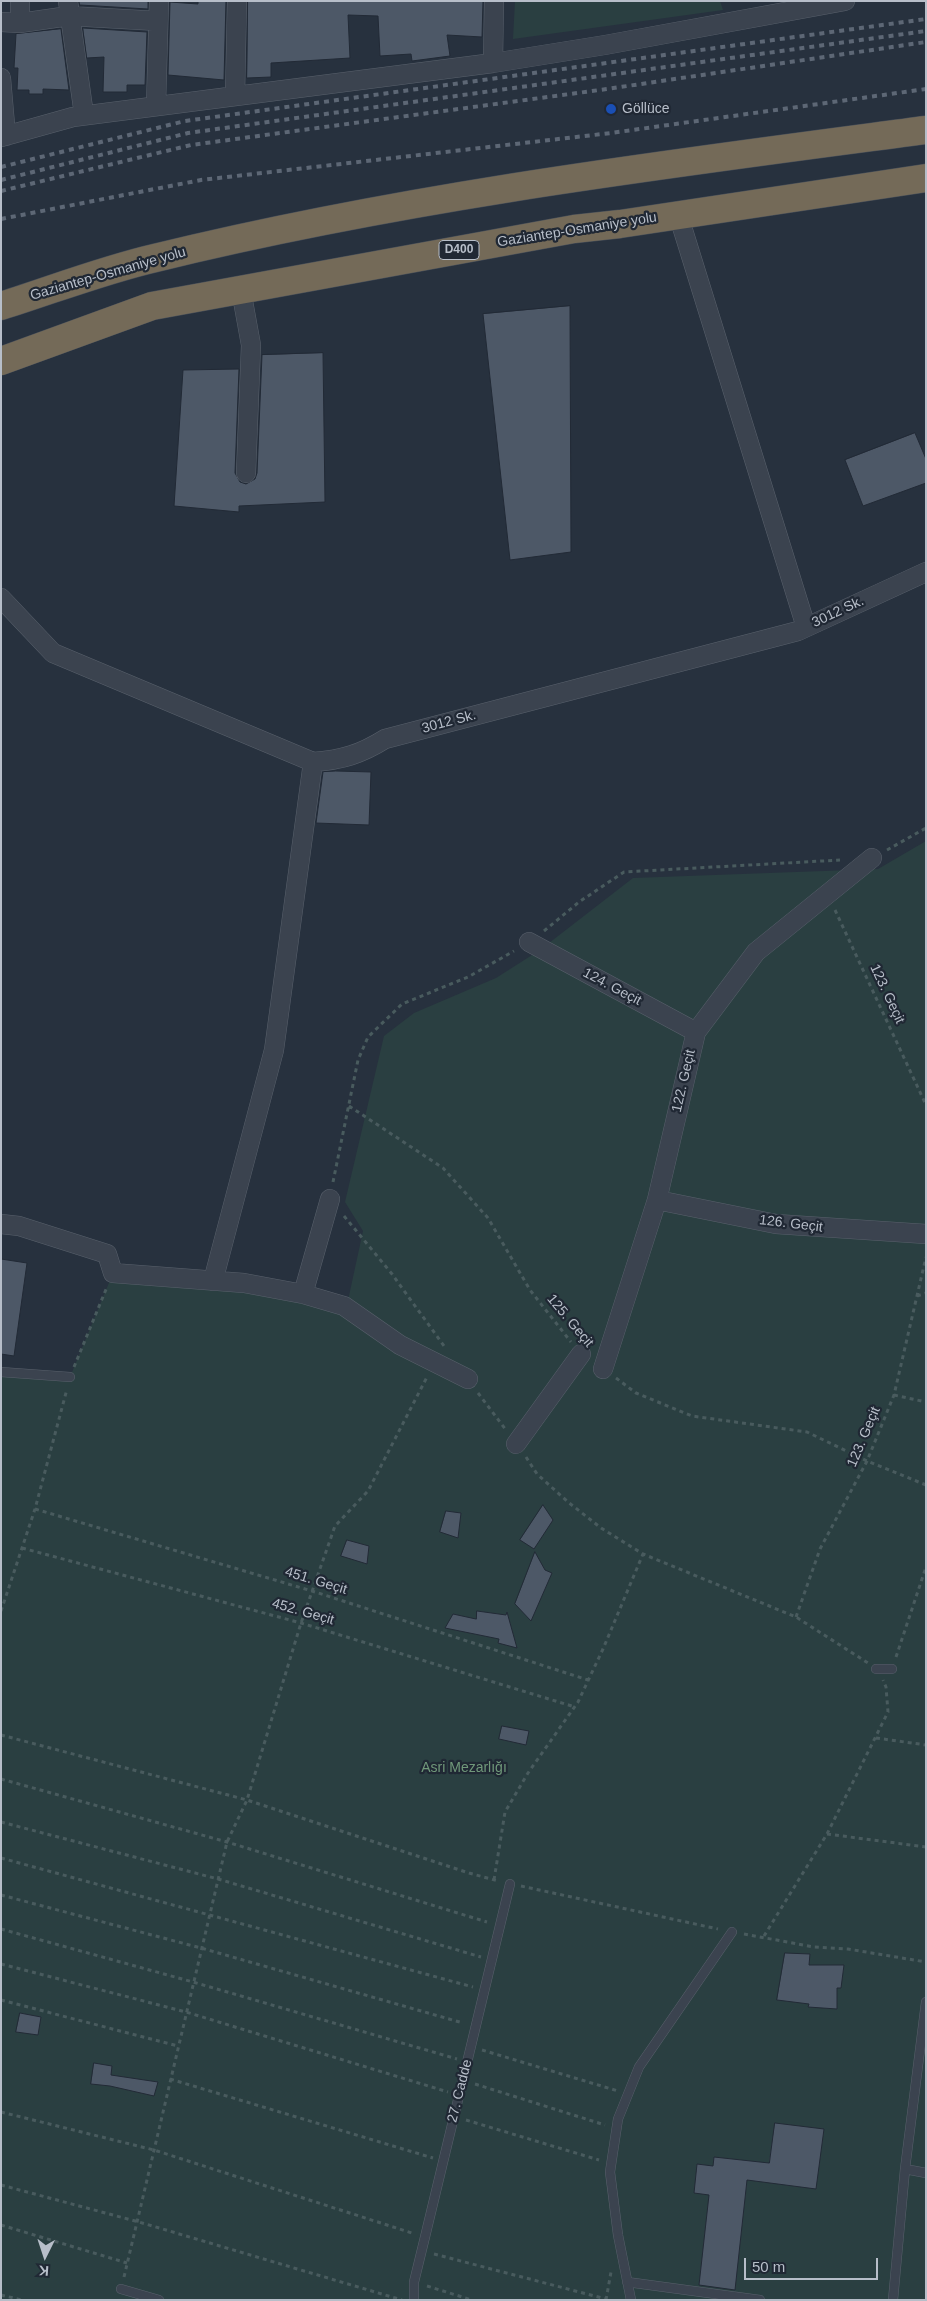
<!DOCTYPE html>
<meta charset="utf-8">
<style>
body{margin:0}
#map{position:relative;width:927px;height:2301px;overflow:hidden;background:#27313e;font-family:Helvetica,sans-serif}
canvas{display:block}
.frame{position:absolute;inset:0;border:2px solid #b7bec9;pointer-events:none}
.north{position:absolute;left:20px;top:2231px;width:50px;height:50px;-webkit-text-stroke:4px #202834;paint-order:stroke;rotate:184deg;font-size:14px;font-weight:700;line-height:20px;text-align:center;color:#b7bec9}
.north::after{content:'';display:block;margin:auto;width:18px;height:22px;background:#b7bec9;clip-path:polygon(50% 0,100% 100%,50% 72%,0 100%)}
.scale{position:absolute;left:744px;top:2258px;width:134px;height:22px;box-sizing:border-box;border:2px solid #b7bec9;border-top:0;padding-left:6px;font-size:15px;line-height:18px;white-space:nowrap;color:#b7bec9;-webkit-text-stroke:4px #202834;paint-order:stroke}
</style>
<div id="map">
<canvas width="927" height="2301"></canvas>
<div class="frame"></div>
<div class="north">K</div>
<div class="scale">50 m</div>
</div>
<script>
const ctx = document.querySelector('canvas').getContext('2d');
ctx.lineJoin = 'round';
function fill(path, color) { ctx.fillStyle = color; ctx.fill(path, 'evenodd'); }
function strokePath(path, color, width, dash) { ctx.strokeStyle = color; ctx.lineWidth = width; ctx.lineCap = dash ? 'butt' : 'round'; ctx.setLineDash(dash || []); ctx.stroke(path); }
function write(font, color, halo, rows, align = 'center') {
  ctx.font = font + ' Helvetica,sans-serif'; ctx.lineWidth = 4.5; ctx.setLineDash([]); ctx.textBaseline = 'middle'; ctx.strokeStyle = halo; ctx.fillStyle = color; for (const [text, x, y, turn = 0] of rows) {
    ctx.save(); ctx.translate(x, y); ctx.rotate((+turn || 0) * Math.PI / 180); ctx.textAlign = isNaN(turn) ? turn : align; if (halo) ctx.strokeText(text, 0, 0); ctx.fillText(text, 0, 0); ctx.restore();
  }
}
fill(new Path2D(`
 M515 1H720L723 10 513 39Z
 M926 841V2300H1V1372L70 1377 113 1273 347 1305 363 1231 345 1202 384 1036 414 1013 496 978 540 950 633 878 878 869Z`), '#2a3f41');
const building = new Path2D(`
 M79 1H148V9L80 5Z
 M226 1 224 80 168 75 170 2 198 4V2Z
 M248 1H483L482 37 447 35 450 56 412 61 411 54 380 56 378 16 348 15 350 58 271 63V77L247 78Z
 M83 28 147 32 145 85H127V92H103L104 57 87 58Z
 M61 29 69 90 43 89V94H29V90H17L18 68H14L16 34Z
 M570 306 571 552 510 560 483 314Z
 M323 353 325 502 239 506V512L174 506 183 370 239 369 235 473 240 482 246 484 255 479 257 473 262 355Z
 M915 433 926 459V483L863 506 845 460Z
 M336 771 371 772 369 825 316 823 323 772Z
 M1 1259 27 1263 14 1356 1 1354Z
 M543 1505 553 1520 534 1549 520 1540Z
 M446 1511 461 1513 458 1538 440 1532Z
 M347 1540 369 1546 367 1564 341 1556Z
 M535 1552 545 1570 552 1573 531 1621 515 1604Z
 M477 1611 506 1615 507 1612 517 1648 498 1643 499 1639 445 1628 453 1614 476 1619Z
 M502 1726 529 1731 526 1745 499 1739Z
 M785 1953 810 1954 809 1965H844L841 1988H837V2009L808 2007 809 2004 777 2000Z
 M20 2013 41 2017 38 2035 16 2032Z
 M94 2063 112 2066 111 2075 158 2082 154 2096 110 2086 91 2084Z
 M775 2123 824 2129 816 2189 747 2180 735 2290 699 2285 709 2195 694 2193 697 2164 713 2166 714 2157 769 2163Z`);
fill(building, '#4d5867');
strokePath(building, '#222a36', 1);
const lane = new Path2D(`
 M1 1372 70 1377
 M876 1669H892
 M905 2169 926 2173
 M627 2282 760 2300
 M121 2289 159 2300
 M414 2300V2282L425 2237 510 1884
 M631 2300 618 2235 610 2172 618 2119 639 2067 732 1932
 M893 2300 905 2169 926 2002`);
const street = new Path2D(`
 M68 1 84 115
 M1 22 20 23 69 16 158 21
 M20 23V1
 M493 63 494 1
 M1 78 6 136
 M235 96 237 1
 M156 106 159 1
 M1 137 73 117 493 63 605 45 845 1
 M678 214 806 627
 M241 290 251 345 246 473
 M1 598 53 653 313 762C342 760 361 754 385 739L798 631 926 572
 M529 942 696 1032
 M657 1200 776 1224 926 1234
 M1 1224 19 1226 107 1254 113 1273 244 1283 303 1294 344 1306 400 1345 468 1379
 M213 1281 274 1050 313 762
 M303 1294 330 1199
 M603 1369 657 1200 696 1032 756 952 872 858
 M516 1444 581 1354`);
const highway = new Path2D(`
 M1 306C52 290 103 270 155 258 408 196 668 164 926 130
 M1 361 152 306 574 229 620 224 926 178`);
strokePath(lane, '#59616c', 10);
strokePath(street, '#59616c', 20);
strokePath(highway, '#464e59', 29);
strokePath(new Path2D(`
 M887 850 926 828
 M835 910 926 1105
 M544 931 579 902 624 872 840 860
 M349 1106 443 1168 488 1218 530 1290 571 1342
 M333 1182 358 1060 368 1037 402 1004 468 977 514 951
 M344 1216 392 1274 444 1346
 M917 1296 926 1293
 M74 1367 107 1287
 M616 1378 636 1393 692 1416 807 1432 867 1461 926 1485
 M478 1393 506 1430
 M894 1395 926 1402
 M526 1457 537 1474 568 1502 601 1528 643 1554 796 1617 868 1663
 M35 1509 312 1591 588 1680
 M22 1548 301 1623 575 1707
 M1 1611 35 1509 67 1389
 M796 1617 820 1549 867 1461 894 1395 926 1257
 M896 1657 926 1567
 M1 1735 247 1800 469 1873 498 1881
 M876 1738 926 1745
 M1 1779 227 1842 487 1922
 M1 1822 218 1879 481 1957
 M827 1834 926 1847
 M1 1858 473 1987
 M494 1880 505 1812 528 1773 578 1702 603 1649 643 1554
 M521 1886 718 1929
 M1 1895 201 1948 463 2023
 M1 1929 193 1982 457 2059
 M744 1934 814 1947 848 1949 926 1962
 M764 1936 827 1834 888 1712 886 1687 883 1680
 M1 1964 186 2012 448 2092
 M1 2000 178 2046
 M482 2050 618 2091
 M170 2079 433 2158
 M475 2084 605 2125
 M1 2112 154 2150 415 2234
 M466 2120 599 2160
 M1 2185 139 2222 402 2300
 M1 2225 127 2263
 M434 2254 606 2299
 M124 2277 227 1842 247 1800 301 1623 335 1526 368 1491 427 1377
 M427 2286 472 2300
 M1 2295 22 2300
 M606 2300 611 2272`), '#495b5e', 3, [4, 4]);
strokePath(lane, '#3b434f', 9);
strokePath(street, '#3b434f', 19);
strokePath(highway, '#746a58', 28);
strokePath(new Path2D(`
 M1 167 185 121 926 19
 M1 180 188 133 926 31
 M1 191 191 145 607 89 926 42
 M1 219 201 180 611 133 926 89`), '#5d6775', 4, [5, 5]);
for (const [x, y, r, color] of [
 [611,109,6,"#1a4fb4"]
]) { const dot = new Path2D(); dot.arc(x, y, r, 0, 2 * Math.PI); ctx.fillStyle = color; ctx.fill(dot); strokePath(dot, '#202834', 2); }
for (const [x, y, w] of [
 [459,250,40]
]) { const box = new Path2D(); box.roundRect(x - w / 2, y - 9.5, w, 19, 4); ctx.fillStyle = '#202834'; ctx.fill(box); strokePath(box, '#b7bec9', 1); }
write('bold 12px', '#b7bec9', null, [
 ["D400",459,250]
]);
write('14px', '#b7bec9', '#202834', [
 ["Göllüce",622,109]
], 'left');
write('14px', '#b7bec9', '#202834', [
 ["Gaziantep-Osmaniye yolu",577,230,-9],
 ["Gaziantep-Osmaniye yolu",108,274,-16],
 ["3012 Sk.",838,612,-25],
 ["3012 Sk.",449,722,-15],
 ["124. Geçit",612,987,28],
 ["123. Geçit",887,994,65],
 ["122. Geçit",684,1081,-77],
 ["126. Geçit",791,1224,7],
 ["125. Geçit",570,1321,50],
 ["123. Geçit",864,1437,-67],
 ["451. Geçit",316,1581,17],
 ["452. Geçit",303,1612,16],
 ["27. Cadde",460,2091,-76]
]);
write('14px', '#70987a', '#202834', [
 ["Asri Mezarlığı",464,1768]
]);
</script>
